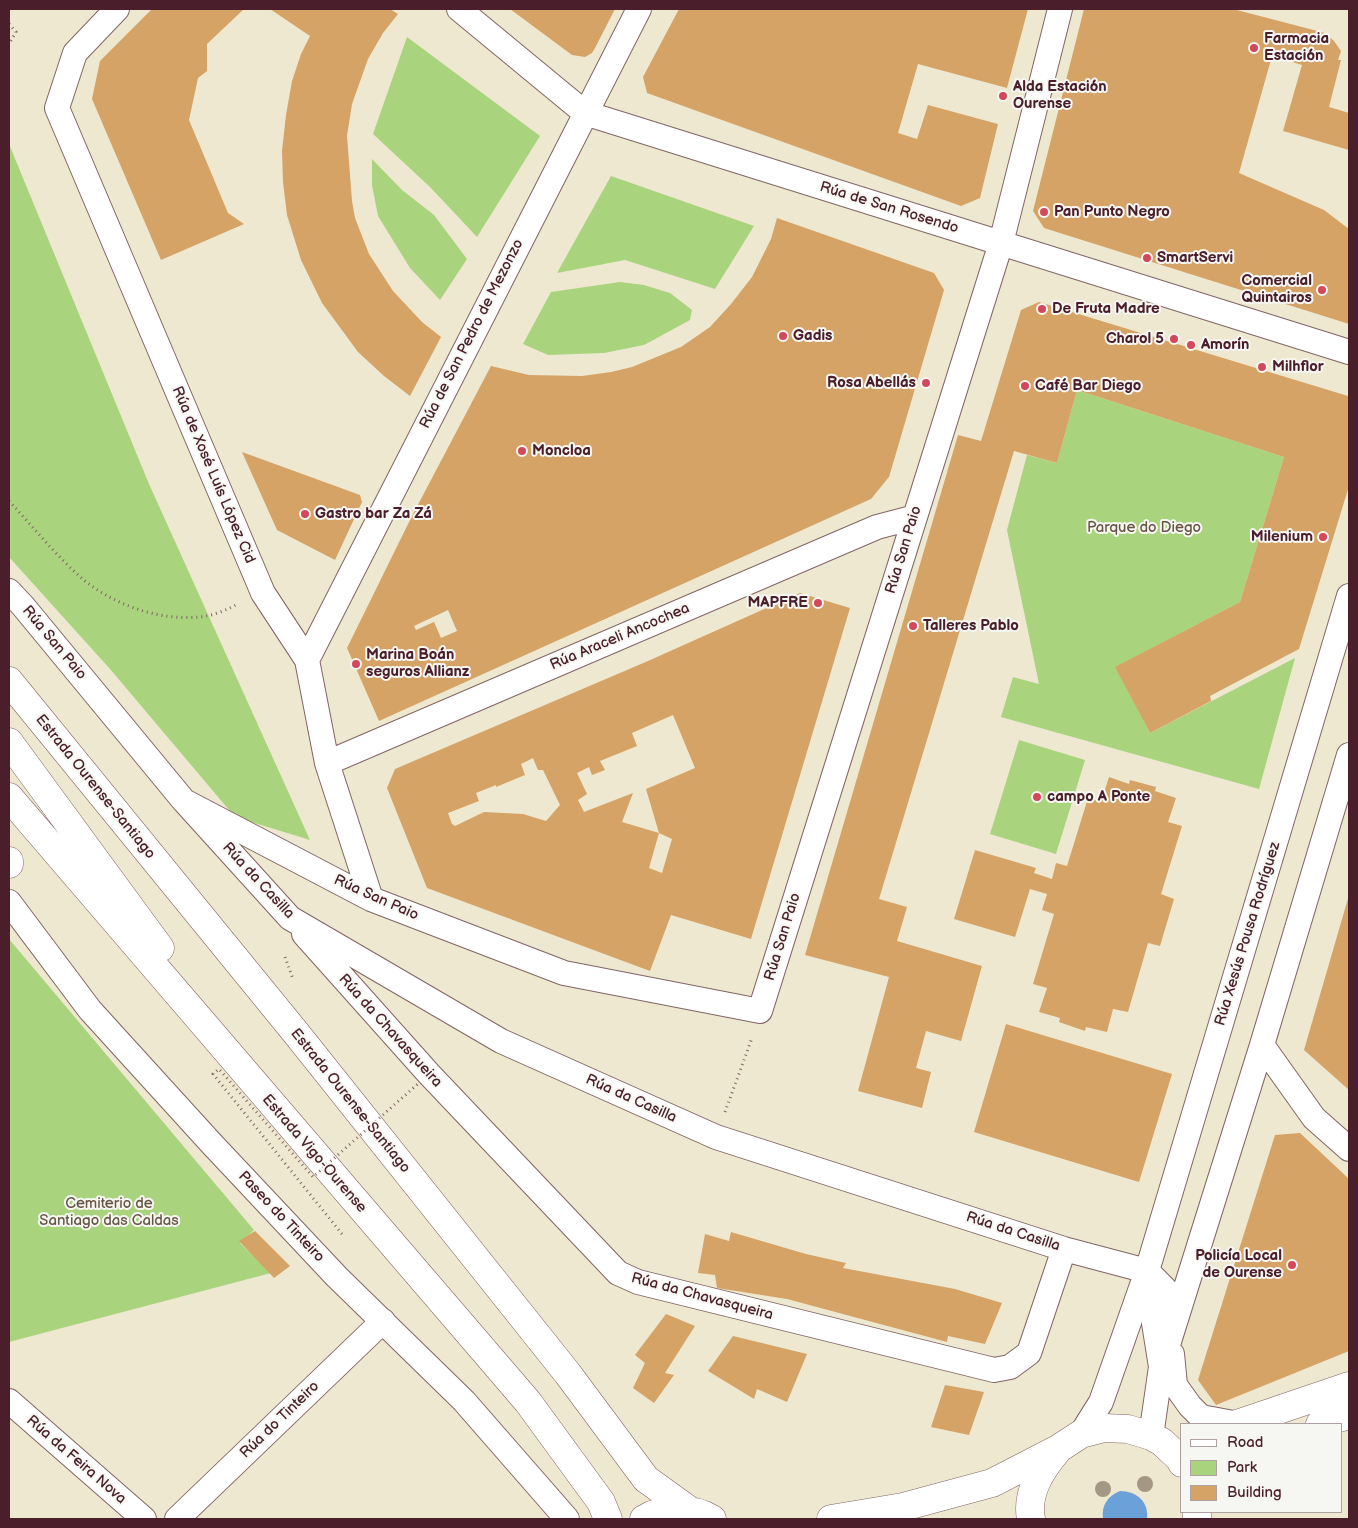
<!DOCTYPE html>
<meta charset="utf-8">
<style>
body{margin:0}
#map{position:relative;width:1358px;height:1528px;overflow:hidden;background:#eee8d0;font-family:"Balsamiq Sans",sans-serif}
canvas{display:block}
.frame{position:absolute;inset:0;border:10px solid #4a1f2b;pointer-events:none}
.legend{position:absolute;left:1180px;top:1423px;width:162px;height:90px;box-sizing:border-box;background:#f6f6f2;border:1px solid #b1a0a2;margin:0;padding:6px 9px;list-style:none;font-size:15px;color:#4a1f2b}
.legend li{display:flex;align-items:center;gap:10px;height:25px}
.legend b{width:25px;border:1px solid #b1a0a2}
</style>
<div id="map">
<canvas width="1358" height="1528"></canvas>
<div class="frame"></div>
<ul class="legend">
<li><b style="height:6px;background:#fff"></b>Road</li>
<li><b style="height:14px;background:#aad37e"></b>Park</li>
<li><b style="height:14px;background:#d5a366"></b>Building</li>
</ul>
</div>
<script>
const ctx = document.querySelector('canvas').getContext('2d');
ctx.lineJoin = 'round';
function fill(path, color) { ctx.fillStyle = color; ctx.fill(path, 'evenodd'); }
function strokePath(path, color, width, dash) { ctx.strokeStyle = color; ctx.lineWidth = width; ctx.lineCap = dash ? 'butt' : 'round'; ctx.setLineDash(dash || []); ctx.stroke(path); }
function write(font, color, halo, rows, align = 'center') {
  ctx.font = font + ' "Balsamiq Sans",sans-serif'; ctx.lineWidth = 4; ctx.setLineDash([]); ctx.textBaseline = 'middle'; ctx.strokeStyle = halo; ctx.fillStyle = color; for (const [text, x, y, turn = 0] of rows) {
    ctx.save(); ctx.translate(x, y); ctx.rotate((+turn || 0) * Math.PI / 180); ctx.textAlign = isNaN(turn) ? turn : align; if (halo) ctx.strokeText(text, 0, 0); ctx.fillText(text, 0, 0); ctx.restore();
  }
}
fill(new Path2D(`
 M407 37 540 136 477 237 430 187 373 134Z
 M9 144 149 484 310 840 235 817 110 669 9 557Z
 M372 159 402 190 434 215 467 259 440 300 410 268 378 216 372 185Z
 M611 176 754 226 715 289 625 260 557 273Z
 M620 282 644 285 670 293 692 310 690 320 644 345 604 353 548 355 523 344 551 292Z
 M1077 390 1284 457 1240 602 1116 667 1150 733 1295 658 1259 789 1001 717 1013 677 1039 684 1007 530 1027 455 1057 463Z
 M1019 740 1085 760 1056 854 990 834Z
 M9 939 254 1230 240 1243 271 1273 9 1342Z`), '#aad37e');
fill(new Path2D(`
 M1120 1491C1137 1491 1149 1502 1147 1519H1103C1101 1505 1108 1496 1120 1491Z`), '#69a1d8');
fill(new Path2D(`
 M152 9H244L207 44V71L198 78 189 120 228 213 244 224 161 260 92 99 100 61Z
 M270 9H390L398 14 383 33 368 59 352 104 347 136 352 201 355 218 369 254 393 291 422 322 441 337 410 396 384 376 358 352 322 303 301 260 287 215 283 182 282 151 286 115 292 81 301 54 310 36Z
 M510 9H615L595 48 592 53 585 57 572 55Z
 M679 9H1028L1007 88 918 64 898 133 917 139 928 105 998 124 980 198 961 206 647 93 643 77Z
 M1084 9H1233L1325 33 1334 41 1341 51 1338 60H1341L1329 107 1349 113V150L1283 131 1302 65 1272 56 1239 173 1324 210 1349 229V324L1044 228 1033 211Z
 M777 218 934 273 944 290 889 477 871 499 379 721 347 648 412 516 491 366 529 375 582 376 611 372 632 367 681 347 710 327 731 304 752 277 771 239ZM448 610 457 631 441 638 434 622 416 630 414 626Z
 M1039 302 1348 396 1349 398V486L1299 649 1210 696 1211 701 1150 733 1115 667 1240 602 1284 457 1077 390 1057 463 1014 451 879 899 907 907 897 941 982 966 961 1041 926 1031 916 1068 931 1072 922 1108 858 1091 889 977 805 955 958 435 981 441 1021 310Z
 M242 452 360 495 362 502 335 560 277 530Z
 M800 593 850 608 751 939 671 915 650 971 427 888 387 788 395 769 648 661ZM673 715 695 768 646 789 659 833 622 822 633 793 584 812 578 800 587 794 577 773 589 767 592 775 605 770 600 761 637 746 632 733ZM533 758 538 770H543L560 805 546 821 523 814 484 812 455 826 452 824 448 813 479 801 476 793 496 785V787L525 775 521 764ZM659 833 672 839 662 873 649 868Z
 M1109 777 1129 784 1130 780 1156 787 1155 791 1176 798 1168 822 1182 826 1161 894 1174 899 1160 946 1148 943 1128 1012 1113 1009 1107 1032 1086 1027 1085 1031 1059 1022 1060 1018 1039 1012 1047 988 1033 984 1054 914 1042 910 1047 894 1030 889 1015 937 954 919 975 850 1036 868 1034 873 1052 879 1056 863 1067 866 1088 798 1101 802Z
 M1349 895V1090L1304 1050Z
 M1006 1024 1172 1074 1139 1182 974 1132Z
 M1300 1133 1349 1179V1351L1216 1405 1198 1380 1275 1135Z
 M255 1231 290 1266 274 1278 239 1241Z
 M731 1232 806 1254 846 1263 843 1268 955 1289 1002 1303 985 1344 948 1336 947 1342 787 1299 717 1288 715 1275 698 1273 705 1234 729 1241Z
 M666 1314 695 1326 665 1373 674 1375 654 1403 633 1388 645 1363 635 1355Z
 M733 1336 807 1354 787 1402 757 1389 754 1399 708 1371Z
 M945 1385 984 1392 969 1435 931 1427Z`), '#d5a366');
const street = new Path2D(`
 M117 9 75 53 57 108 263 593 307 660 327 763 371 899
 M459 9 585 113 1349 352
 M9 591 23 606 184 801 290 918 501 1041 716 1137 1064 1249 1147 1271 1165 1289 1154 1323 1161 1367
 M307 660 639 9
 M327 763 877 527 915 517
 M184 801 371 899 564 973 760 1011 1001 243 1060 9
 M9 902 90 1010 211 1143 337 1277 464 1401 567 1519
 M304 934 429 1074 618 1273 638 1282 994 1370 1010 1367 1029 1353 1064 1249
 M1262 1045 1314 1118 1349 1149
 M1172 1354 1175 1385 1190 1406 1201 1417 1239 1424
 M9 1401 144 1519
 M1081 1434 1101 1402 1147 1271 1349 596
 M1151 1436 1161 1367 1262 1045 1349 755
 M177 1519 383 1321`);
const highway = new Path2D(`
 M9 681 296 1033 568 1374 646 1479 689 1510
 M9 742 160 948
 M9 797 528 1402 601 1502 608 1519
 M9 861V864
 M1237 1424 1349 1386
 M1320 1424 1349 1415
 M644 1519C663 1507 693 1507 712 1519
 M831 1519 903 1507 992 1483 1058 1449 1081 1434 1104 1428 1128 1429 1151 1436 1162 1442 1179 1458 1182 1463
 M1031 1519C1026 1493 1041 1470 1057 1451
 M1197 1519V1512`);
strokePath(street, '#836565', 26);
strokePath(highway, '#836565', 29);
strokePath(new Path2D(`
 M9 24 16 32 9 44
 M9 501C34 528 57 557 85 581 115 605 160 621 199 617 213 616 226 610 238 604
 M285 957 293 979
 M725 1112 752 1038`), '#836565', 3, [1, 4]);
strokePath(street, '#fff', 24);
strokePath(highway, '#fff', 28);
strokePath(new Path2D(`
 M342 1234 213 1074 219 1069 313 1177 420 1082`), '#836565', 3, [1, 4]);
ctx.fillStyle = '#a49783';
for (const [x, y] of [
 [1145,1484],
 [1103,1489]
]) { ctx.beginPath(); ctx.arc(x, y, 8, 0, 2 * Math.PI); ctx.fill(); }
for (const [x, y, r, color] of [
 [1254,48,5,"#d1495b"],
 [1003,96,5,"#d1495b"],
 [1044,212,5,"#d1495b"],
 [1147,258,5,"#d1495b"],
 [1322,290,5,"#d1495b"],
 [1042,309,5,"#d1495b"],
 [783,336,5,"#d1495b"],
 [1174,339,5,"#d1495b"],
 [1191,345,5,"#d1495b"],
 [1262,367,5,"#d1495b"],
 [926,383,5,"#d1495b"],
 [1025,386,5,"#d1495b"],
 [522,451,5,"#d1495b"],
 [305,514,5,"#d1495b"],
 [1323,537,5,"#d1495b"],
 [818,603,5,"#d1495b"],
 [913,626,5,"#d1495b"],
 [356,664,5,"#d1495b"],
 [1037,797,5,"#d1495b"],
 [1292,1265,5,"#d1495b"]
]) { const dot = new Path2D(); dot.arc(x, y, r, 0, 2 * Math.PI); ctx.fillStyle = color; ctx.fill(dot); strokePath(dot, '#f6f6f2', 2); }
write('bold 15px', '#4a1f2b', '#f6f6f2', [
 ["Farmacia",1264,39],
 ["Estación",1264,56],
 ["Alda Estación",1013,87],
 ["Ourense",1013,104],
 ["Pan Punto Negro",1054,212],
 ["SmartServi",1157,258],
 ["Comercial",1312,281,"right"],
 ["Quintairos",1312,298,"right"],
 ["De Fruta Madre",1052,309],
 ["Gadis",793,336],
 ["Charol 5",1164,339,"right"],
 ["Amorín",1201,345],
 ["Milhflor",1272,367],
 ["Rosa Abellás",916,383,"right"],
 ["Café Bar Diego",1035,386],
 ["Moncloa",532,451],
 ["Gastro bar Za Zá",315,514],
 ["Milenium",1313,537,"right"],
 ["MAPFRE",808,603,"right"],
 ["Talleres Pablo",923,626],
 ["Marina Boán",366,655],
 ["seguros Allianz",366,672],
 ["campo A Ponte",1047,797],
 ["Policía Local",1282,1256,"right"],
 ["de Ourense",1282,1273,"right"]
], 'left');
write('15px', '#4a1f2b', '#f6f6f2', [
 ["Rúa de San Rosendo",889,208,17],
 ["Rúa de San Pedro de Mezonzo",472,334,-63],
 ["Rúa de Xosé Luís López Cid",213,475,67],
 ["Rúa San Paio",904,550,-73],
 ["Rúa Araceli Ancochea",620,637,-23],
 ["Rúa San Paio",54,643,50],
 ["Estrada Ourense-Santiago",95,787,51],
 ["Rúa da Casilla",258,881,47],
 ["Rúa San Paio",376,898,24],
 ["Rúa Xesús Pousa Rodríguez",1248,934,-73],
 ["Rúa San Paio",783,937,-73],
 ["Rúa da Chavasqueira",390,1031,48],
 ["Rúa da Casilla",631,1099,24],
 ["Estrada Ourense-Santiago",350,1101,51],
 ["Estrada Vigo-Ourense",314,1154,49],
 ["Paseo do Tinteiro",281,1217,47],
 ["Rúa da Casilla",1013,1232,18],
 ["Rúa da Chavasqueira",702,1297,15],
 ["Rúa do Tinteiro",280,1420,-44],
 ["Rúa da Feira Nova",76,1460,41]
]);
write('15px', '#675544', '#f6f6f2', [
 ["Parque do Diego",1144,528],
 ["Cemiterio de",109,1204],
 ["Santiago das Caldas",109,1221]
]);
</script>
